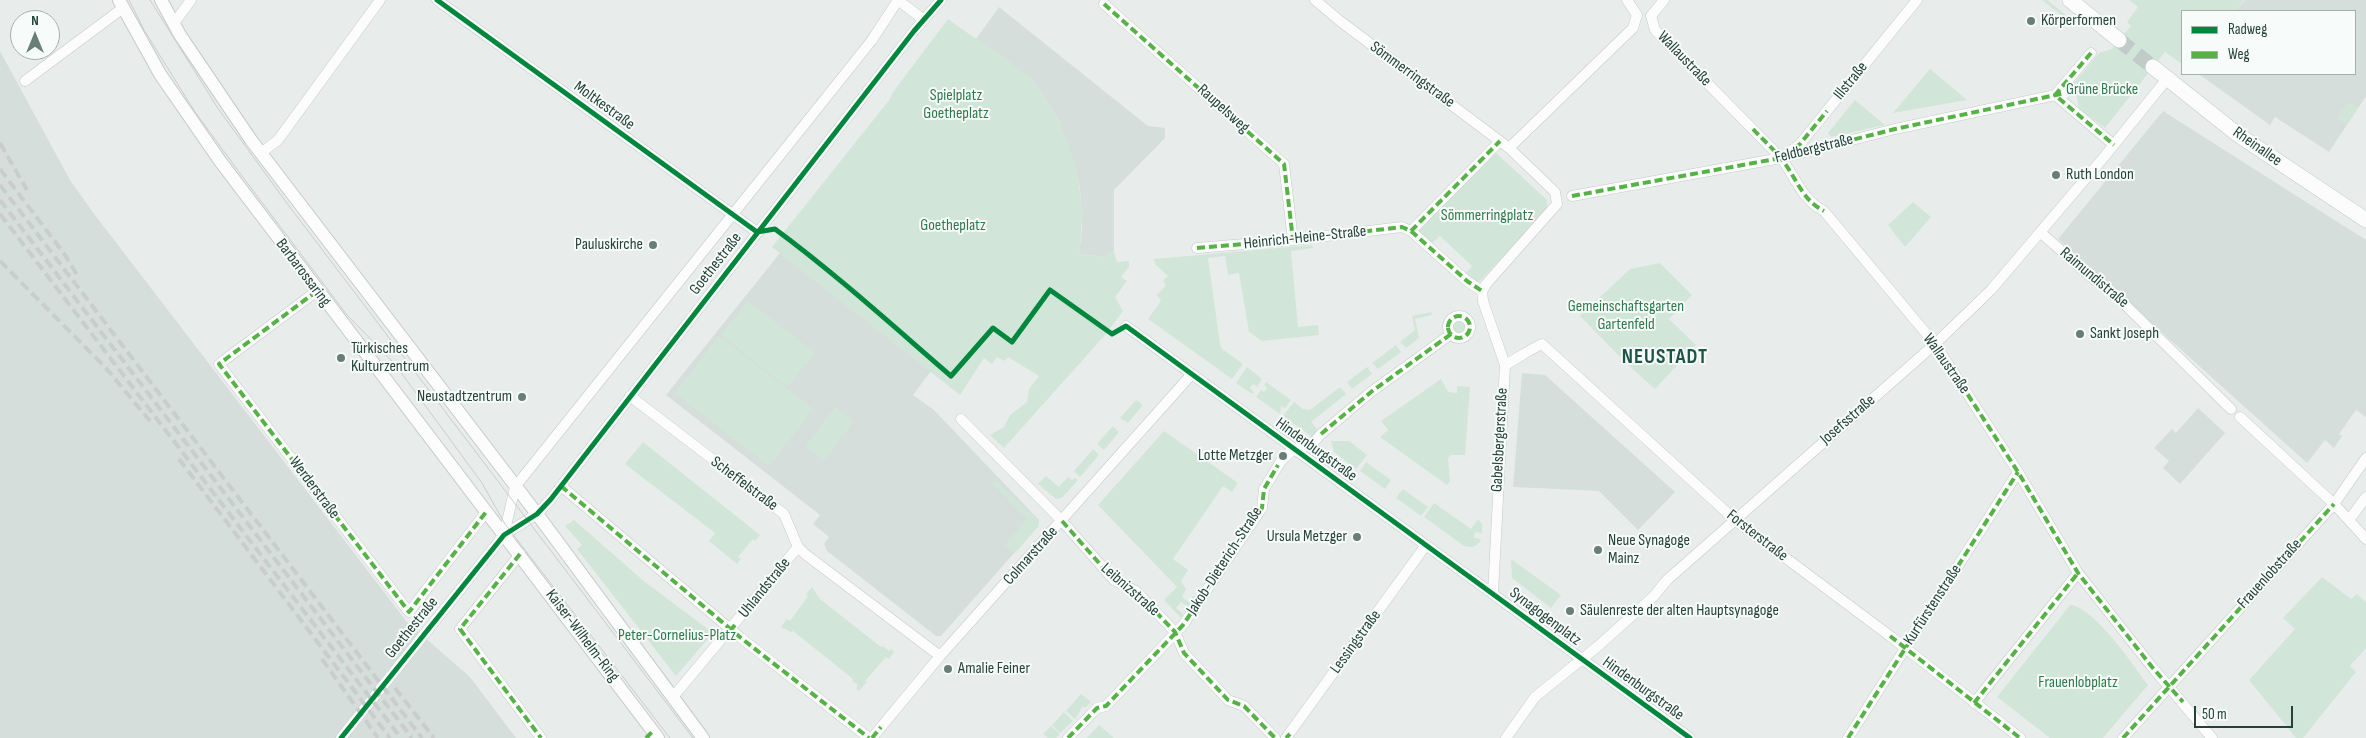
<!DOCTYPE html>
<meta charset="utf-8">
<style>
body{margin:0}
#map{position:relative;width:2366px;height:738px;overflow:hidden;background:#e8edeb;font-family:"Sofia Sans Condensed",sans-serif}
canvas{display:block}
.legend{position:absolute;left:2181px;top:10px;width:175px;height:65px;box-sizing:border-box;background:#f7fbf9;border:1px solid #a3b1ad;margin:0;padding:6px 9px;list-style:none;font-size:15px;color:#24423a}
.legend li{display:flex;align-items:center;gap:10px;height:25px}
.legend b{width:25px;border:1px solid #a3b1ad}
.north{position:absolute;left:10px;top:10px;width:50px;height:50px;box-sizing:border-box;background:#f7fbf9;border:1px solid #a3b1ad;border-radius:50%;rotate:0deg;font-size:14px;font-weight:700;line-height:20px;text-align:center;color:#24423a}
.north::after{content:'';display:block;margin:auto;width:18px;height:22px;background:#697e78;clip-path:polygon(50% 0,100% 100%,50% 72%,0 100%)}
.scale{position:absolute;left:2194px;top:706px;width:99px;height:22px;box-sizing:border-box;border:2px solid #24423a;border-top:0;padding-left:6px;font-size:15px;line-height:18px;white-space:nowrap;color:#24423a;-webkit-text-stroke:4px #f7fbf9;paint-order:stroke}
</style>
<div id="map">
<canvas width="2366" height="738"></canvas>
<ul class="legend">
<li><b style="height:6px;background:#00873e"></b>Radweg</li>
<li><b style="height:6px;background:#55b346"></b>Weg</li>
</ul>
<div class="north">N</div>
<div class="scale">50 m</div>
</div>
<script>
const ctx = document.querySelector('canvas').getContext('2d');
ctx.lineJoin = 'round';
function fill(path, color) { ctx.fillStyle = color; ctx.fill(path, 'evenodd'); }
function strokePath(path, color, width, dash) { ctx.strokeStyle = color; ctx.lineWidth = width; ctx.lineCap = dash ? 'butt' : 'round'; ctx.setLineDash(dash || []); ctx.stroke(path); }
function write(font, color, halo, rows, align = 'center') {
  ctx.font = font + ' "Sofia Sans Condensed",sans-serif'; ctx.lineWidth = 4; ctx.setLineDash([]); ctx.textBaseline = 'middle'; ctx.strokeStyle = halo; ctx.fillStyle = color; for (const [text, x, y, turn = 0] of rows) {
    ctx.save(); ctx.translate(x, y); ctx.rotate((+turn || 0) * Math.PI / 180); ctx.textAlign = isNaN(turn) ? turn : align; if (halo) ctx.strokeText(text, 0, 0); ctx.fillText(text, 0, 0); ctx.restore();
  }
}
fill(new Path2D(`
 M2245 0H2366V96L2329 152 2275 117 2270 125 2200 75 2355 74V11H2235Z
 M999 7 1148 126 1165 128V138L1114 190V251L1104 257 1079 254 1082 228 1080 188 1075 166 1058 119 1032 80 976 39Z
 M0 51 70 180 95 215 407 622 470 677 516 738H0Z
 M2163 111 2366 240V417L2356 410 2339 434 2342 436 2334 448 2325 440 2307 463 2058 239Z
 M780 253 931 371 913 395 934 410 1039 520 1037 527 941 636H936L827 551 824 544 829 537 813 524 820 515 666 395Z
 M1522 373 1545 375 1675 492 1638 530 1599 491 1513 487Z
 M2198 408 2225 433 2180 484 2163 468 2169 461 2154 448 2172 429 2176 433Z`), '#d6dedb');
fill(new Path2D(`
 M2042 0H2047L2077 24 2075 26Z
 M2129 0H2244L2235 11H2182V64L2165 52 2105 128 2079 109 2074 83 2099 53 2112 49 2131 26 2127 22 2138 7Z
 M948 19C975 39 1006 57 1031 79 1038 86 1044 96 1049 104 1077 149 1087 201 1079 254L1104 257 1114 251 1117 262 1129 261V267L1121 277 1127 281 1115 297 1123 311 1105 335 1004 448 990 435 1004 427 1010 415 1027 402 1029 389 1039 376 1008 357 1005 361 997 357 992 364 984 358 960 395 772 247 890 99 893 92Z
 M1930 69 1967 100 1893 113Z
 M1855 100 1885 125 1831 137 1828 133Z
 M2348 102 2358 108 2347 125 2337 118Z
 M1494 151 1547 200V209L1477 284 1465 274 1472 266 1440 236 1432 243 1418 231Z
 M1913 202 1931 217 1905 247 1888 225Z
 M1312 245 1313 248 1291 251 1298 327 1318 325 1319 335 1262 341 1249 332 1239 273 1228 275 1225 256 1208 258 1220 344 1222 349 1243 364 1232 379 1148 319 1161 301 1157 295 1166 285 1163 281 1168 276 1155 264 1154 259Z
 M1660 263 1692 295 1669 319 1696 345 1655 389 1626 363 1580 316 1630 269Z
 M748 301 815 353 787 387 721 335Z
 M1431 312 1432 315 1415 319 1419 338 1406 348 1400 342 1415 330 1412 316Z
 M1452 327a7 7 0 1 1 14 0a7 7 0 1 1-14 0Z
 M719 336 813 409 769 466 675 393Z
 M1396 345 1401 352 1378 369 1372 363Z
 M1247 367 1262 379 1257 387 1253 384 1250 388 1254 392 1252 394 1236 383Z
 M1367 367 1372 374 1352 389 1347 382Z
 M1441 379 1448 392 1457 393V386L1470 387 1465 455H1451L1448 458 1450 481 1447 485 1380 437 1388 430 1381 421Z
 M1266 382 1291 400 1285 408 1281 406 1280 414 1256 397 1261 390 1264 392 1267 388 1264 385Z
 M1340 387 1346 394 1311 422 1320 433 1314 438 1283 416 1294 402 1303 409 1310 410Z
 M1136 400 1143 405 1128 423 1120 418Z
 M836 407 854 421 824 460 805 446Z
 M1113 426 1119 432 1104 450 1097 444Z
 M1164 431 1238 483 1232 492 1223 486 1173 559 1188 570 1181 581 1186 589 1182 597 1189 602 1193 596 1196 597 1189 607 1181 602 1176 608 1183 614 1181 618 1164 600 1177 587 1098 505Z
 M1331 441H1349L1367 455 1356 469 1334 452Z
 M643 442 760 535 755 541 753 539 738 557 741 559 737 564 709 541 715 533 625 464Z
 M1093 449 1099 455 1080 477 1074 471Z
 M1366 462 1391 480 1385 489 1360 471Z
 M1046 476 1059 487 1068 477 1072 480 1075 478 1078 480 1062 498 1056 499 1038 484Z
 M996 481 1039 520 1038 527 1015 553 1005 545 1027 519 992 483Z
 M1403 489 1428 507 1421 516 1396 498Z
 M1434 503 1471 529 1478 519 1482 524V533L1475 532 1474 538 1481 539C1478 547 1472 548 1464 546L1424 517Z
 M574 520 645 582 713 633 676 676 577 549 582 545 565 526Z
 M1511 559 1561 595 1551 608 1512 578Z
 M2322 577 2351 599 2357 594 2366 602V648L2350 666 2356 672 2303 738H2296L2249 680 2295 629 2283 618Z
 M812 587 820 599 881 647 883 646 889 651 891 649 894 652 889 659 886 657 865 681 867 682 859 691 856 689 858 685 852 681 853 679 793 631 791 632 781 627 787 619 790 621 808 596 806 594Z
 M2070 605C2093 606 2134 666 2148 685L2103 738H2050L1997 697Z
 M1081 694 1091 702 1085 708 1083 706 1075 719 1066 711Z
 M1064 712 1073 721 1060 733 1052 725Z
 M1099 725 1114 738H1087Z
 M1051 726 1060 734 1056 738H1048L1043 734Z`), '#d1e6d8');
strokePath(new Path2D(`
 M2119 40 2153 67`), '#c1cbc8', 15, [15, 8]);
const minor = new Path2D(`
 M437 0 757 232
 M898 0 924 20
 M1315 0 1340 21 1509 148 1555 192 1557 204 1487 283 1482 291
 M1664 0 1651 16 1655 30 1781 158C1796 178 1802 200 1824 211L1935 344 2018 472 2078 573 2152 667 2212 738
 M1104 4 1284 164 1293 240
 M174 23 191 0
 M2091 53 2055 95 2114 145
 M25 81 123 8
 M1509 148 1633 28 1637 15 1627 0
 M261 153 278 140 380 0
 M1786 155 1800 144 1917 0
 M1572 196 1781 158 1895 129 2065 93
 M1411 231 1500 141
 M2041 233 2097 282 2107 287 2231 409
 M1197 248 1293 240 1402 227 1411 231 1467 281 1482 291
 M317 291 219 364 409 612 486 512
 M1482 291 1483 301 1505 365 1493 593
 M1448 327a11 11 0 1 1 22 0a11 11 0 1 1-22 0Z
 M1126 326 1690 738
 M1505 365C1518 358 1529 350 1542 344L1735 520 1890 636 2020 738
 M630 396 784 514 798 547 805 554 940 656
 M2240 417 2334 504 2366 539
 M961 419 1062 521 1114 580 1136 591 1175 632 1184 653 1228 700 1244 706 1275 738
 M561 486 741 638 869 738
 M2349 520 2366 497
 M504 535 515 487 872 40 898 0
 M520 554 460 629 541 738
 M673 697 798 547
 M1974 703 2078 573
 M341 738 504 535 537 514 551 499 914 31 941 0
 M872 738 940 656 1191 375
 M1068 738 1097 708 1106 706 1183 625 1262 508 1264 489 1281 461 1294 449 1312 444 1321 434 1371 392 1451 334
 M1286 738 1426 545
 M1506 738 1535 697 1597 647 1653 597 1667 580 1935 344 1991 290 2104 157 2167 79
 M1848 738 2018 472
 M2123 738 2334 504 2366 458`);
const tertiary = new Path2D(`
 M119 0 160 74 220 161 658 738
 M161 0 180 35 251 140 537 514 703 738`);
const secondary = new Path2D(`
 M2070 0 2119 40
 M2153 67 2237 134 2366 220`);
strokePath(minor, '#c5cac8', 11);
strokePath(tertiary, '#c5cac8', 14);
strokePath(secondary, '#c3cbc8', 16);
strokePath(minor, '#fcfcfc', 10);
strokePath(tertiary, '#fcfcfc', 12);
strokePath(secondary, '#fcfcfc', 15);
strokePath(new Path2D(`
 M129 0 144 30 195 112 239 172 347 315 394 363 482 483 505 524 670 738
 M150 0 219 110 289 206 693 738`), '#c9cdcc', 1);
strokePath(new Path2D(`
 M0 143 27 190
 M0 169 65 255 79 278
 M0 185 422 738
 M0 200 412 738
 M0 214 401 738
 M0 261 105 367 150 421
 M179 459 390 738
 M322 659 378 738
 M395 688 434 738`), '#c9cdcc', 4, [10, 5]);
strokePath(new Path2D(`
 M1104 4 1284 164 1293 240
 M2091 53 2055 95 2114 145
 M1753 129C1763 140 1774 149 1783 161 1797 179 1802 200 1824 211
 M1785 155 1800 144 1827 111
 M1572 196 1781 158 1895 129 2065 93
 M1411 231 1500 141
 M1197 248 1293 240 1402 227 1411 231 1467 281 1482 291
 M317 291 219 364 409 612 486 512
 M1448 327a11 11 0 1 1 22 0a11 11 0 1 1-22 0Z
 M1935 344 2018 472 2078 573 2152 667 2183 702
 M1321 434 1371 392 1451 334
 M561 486 741 638 869 738
 M1062 521 1114 580 1136 591 1175 632 1184 653 1228 700 1244 706 1275 738
 M520 554 460 629 541 738
 M1890 636 2020 738
 M722 640 735 625
 M1974 703 2078 573
 M646 738 653 731
 M872 738 881 727
 M1068 738 1097 708 1106 706 1183 625 1262 508 1264 489 1278 465
 M1286 738 1290 734
 M1848 738 2018 472
 M2123 738 2334 504`), '#55b346', 4, [8, 4]);
strokePath(new Path2D(`
 M437 0 757 232
 M757 232 775 229C836 274 893 326 951 376L993 328 1012 342 1050 290 1112 334 1126 326 1690 738
 M341 738 504 535 537 514 551 499 914 31 941 0`), '#00873e', 5);
for (const [x, y, r, color] of [
 [2031,21,5,"#697e78"],
 [2056,175,5,"#697e78"],
 [653,245,5,"#697e78"],
 [2080,334,5,"#697e78"],
 [341,358,5,"#697e78"],
 [522,397,5,"#697e78"],
 [1283,456,5,"#697e78"],
 [1357,537,5,"#697e78"],
 [1598,550,5,"#697e78"],
 [1570,611,5,"#697e78"],
 [948,669,5,"#697e78"]
]) { const dot = new Path2D(); dot.arc(x, y, r, 0, 2 * Math.PI); ctx.fillStyle = color; ctx.fill(dot); strokePath(dot, '#f7fbf9', 2); }
write('16px', '#24423a', '#f7fbf9', [
 ["Körperformen",2041,21],
 ["Ruth London",2066,175],
 ["Pauluskirche",643,245,"right"],
 ["Sankt Joseph",2090,334],
 ["Türkisches",351,349],
 ["Kulturzentrum",351,367],
 ["Neustadtzentrum",512,397,"right"],
 ["Lotte Metzger",1273,456,"right"],
 ["Ursula Metzger",1347,537,"right"],
 ["Neue Synagoge",1608,541],
 ["Mainz",1608,559],
 ["Säulenreste der alten Hauptsynagoge",1580,611],
 ["Amalie Feiner",958,669]
], 'left');
write('16px', '#24423a', '#f7fbf9', [
 ["Wallaustraße",1684,59,46],
 ["Sömmerringstraße",1412,75,36],
 ["Illstraße",1851,81,-51],
 ["Moltkestraße",604,106,36],
 ["Raupelsweg",1223,109,42],
 ["Rheinallee",2257,147,35],
 ["Feldbergstraße",1814,149,-14],
 ["Heinrich-Heine-Straße",1305,238,-6],
 ["Goethestraße",716,264,-52],
 ["Barbarossaring",303,273,53],
 ["Raimundistraße",2094,278,40],
 ["Wallaustraße",1946,364,55],
 ["Josefsstraße",1848,420,-41],
 ["Gabelsbergerstraße",1500,440,-87],
 ["Hindenburgstraße",1316,450,36],
 ["Scheffelstraße",744,484,37],
 ["Werderstraße",314,488,53],
 ["Forsterstraße",1757,536,38],
 ["Colmarstraße",1031,556,-48],
 ["Jakob-Dieterich-Straße",1225,561,-57],
 ["Frauenlobstraße",2270,574,-48],
 ["Uhlandstraße",765,588,-51],
 ["Leibnizstraße",1130,590,41],
 ["Kurfürstenstraße",1933,605,-57],
 ["Synagogenplatz",1545,617,37],
 ["Goethestraße",412,628,-51],
 ["Kaiser-Wilhelm-Ring",582,636,53],
 ["Lessingstraße",1356,642,-54],
 ["Hindenburgstraße",1643,689,36]
]);
write('16px', '#2d7a4b', '#f7fbf9', [
 ["Grüne Brücke",2102,90],
 ["Spielplatz",956,96],
 ["Goetheplatz",956,114],
 ["Sömmerringplatz",1487,216],
 ["Goetheplatz",953,226],
 ["Gemeinschaftsgarten",1626,307],
 ["Gartenfeld",1626,325],
 ["Peter-Cornelius-Platz",677,636],
 ["Frauenlobplatz",2078,683]
]);
ctx.letterSpacing = '1px';
write('bold 21px', '#1f5548', '#f7fbf9', [
 ["NEUSTADT",1665,358]
]);
ctx.letterSpacing = '0px';
</script>
